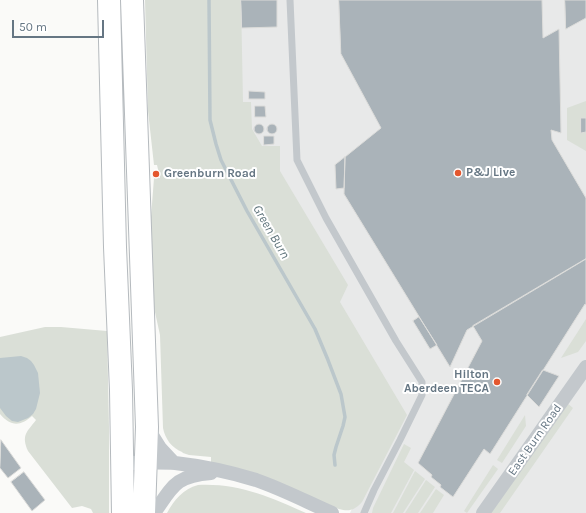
<!DOCTYPE html>
<style>
body{margin:0}
#map{position:relative;width:586px;height:513px;overflow:hidden;background:#fafaf8;font-family:Karla,sans-serif}
canvas{display:block}
.scale{position:absolute;left:12px;top:20px;width:92px;height:18px;box-sizing:border-box;border:2px solid #657683;border-top:0;padding-left:5px;font-size:12px;line-height:14px;white-space:nowrap;color:#657683;-webkit-text-stroke:3px #fff;paint-order:stroke}
</style>
<div id="map">
<canvas width="586" height="513"></canvas>
<div class="scale">50 m</div>
</div>
<script>
const ctx = document.querySelector('canvas').getContext('2d');
ctx.lineJoin = 'round';
function fill(path, color) { ctx.fillStyle = color; ctx.fill(path, 'evenodd'); }
function strokePath(path, color, width, dash) { ctx.strokeStyle = color; ctx.lineWidth = width; ctx.lineCap = dash ? 'butt' : 'round'; ctx.setLineDash(dash || []); ctx.stroke(path); }
function write(font, color, halo, rows, align = 'center') {
  ctx.font = font + ' Karla,sans-serif'; ctx.lineWidth = 4; ctx.setLineDash([]); ctx.textBaseline = 'middle'; ctx.strokeStyle = halo; ctx.fillStyle = color; for (const [text, x, y, turn = 0] of rows) {
    ctx.save(); ctx.translate(x, y); ctx.rotate((+turn || 0) * Math.PI / 180); ctx.textAlign = isNaN(turn) ? turn : align; if (halo) ctx.strokeText(text, 0, 0); ctx.fillText(text, 0, 0); ctx.restore();
  }
}
fill(new Path2D(`
 M239 0H586V513H350L385 439 236 109Z`), '#e8e9e9');
fill(new Path2D(`
 M145 0H241L243 102H251L252 129 262 146H280V171L348 285 340 302 407 415 362 502C355 510 349 512 339 509L262 476 211 463V457L189 455 183 453 182 452C172 448 165 439 163 428L160 335 153 303 152 290 151 217 154 178H160L157 165H154L148 111Z
 M586 101V151L567 140V108Z
 M586 319V341L578 352 561 358Z
 M45 327H61L107 331 109 427V513H93L91 509 82 506 72 508 28 451C21 435 27 432 36 420L32 416C20 427 10 426 0 414V337Z
 M567 403 573 408 500 513H491Z
 M525 415 526 426 502 463 497 460Z
 M404 444 411 448 404 462 414 470 391 513H372L373 508Z
 M493 465 498 469 467 513 464 511Z
 M415 471 425 479 403 513H393Z
 M426 480 435 487 418 513H405Z
 M198 485C239 483 270 497 306 513H167C174 500 183 489 198 485Z
 M436 489 444 495 433 513H420Z`), '#dadfd7');
fill(new Path2D(`
 M21 356 27 358 31 361 34 365 38 373 40 393 36 409 33 414 28 418 18 422 12 421 6 416 0 408V358Z`), '#bbc7cb');
strokePath(new Path2D(`
 M209 0 210 120 216 144 221 160 247 211 315 329 328 360 341 394 345 417 343 426 336 447 334 455 335 465`), '#bbc7cb', 3.5);
const building = new Path2D(`
 M241 0H277V27L242 28Z
 M339 0H542L543 38 559 29 561 133 551 130 552 140 586 198V259L467 330 450 367 344 194 345 157 381 128 341 54Z
 M565 0H586V18L566 29Z
 M249 91 265 92V99H249Z
 M255 106H265L266 117H255Z
 M581 118H586V132L581 133Z
 M267 129a5 5 0 1 1 10 0a5 5 0 1 1-10 0Z
 M254 129a5 5 0 1 1 10 0a5 5 0 1 1-10 0Z
 M264 136H274V144L264 145Z
 M345 157 344 188 336 189 335 165Z
 M586 259V305L585 304 490 454 484 449 453 497 440 487 441 485 431 477 432 475 418 463 482 341 473 326Z
 M419 317 437 345 430 349 413 321Z
 M543 370 559 376 539 407 527 395Z
 M1 440 21 468 8 478 0 468Z
 M24 472 45 500 32 511 11 482Z`);
fill(building, '#aab3b9');
strokePath(building, '#dcdcda', 1);
const primary = new Path2D(`
 M109 0 115 247 121 390 123 513
 M132 0 147 427 144 513`);
strokePath(primary, '#b5babe', 24);
strokePath(new Path2D(`
 M290 0 297 160 326 218 396 341 422 382V395L400 440 374 490 364 513`), '#c3c8cc', 7);
strokePath(new Path2D(`
 M148 429 160 448 174 463
 M122 463C139 463 157 462 175 463 202 466 230 472 256 480 282 489 307 502 332 513
 M154 513C173 486 175 476 211 473
 M483 513 586 367`), '#c3c8cc', 14);
strokePath(primary, '#fff', 22);
for (const [x, y, r, color] of [
 [458,173,4,"#e4572e"],
 [156,174,4,"#e4572e"],
 [497,382,4,"#e4572e"]
]) { const dot = new Path2D(); dot.arc(x, y, r, 0, 2 * Math.PI); ctx.fillStyle = color; ctx.fill(dot); strokePath(dot, '#fff', 1.5); }
write('bold 12px', '#657683', '#fff', [
 ["P&J Live",466,173],
 ["Greenburn Road",164,174],
 ["Hilton",489,375,"right"],
 ["Aberdeen TECA",489,389,"right"]
], 'left');
write('12px', '#657683', '#fff', [
 ["East Burn Road",535,440,-55]
]);
write('italic 13px', '#60757c', '#fff', [
 ["Green Burn",271,232,60]
]);
</script>
